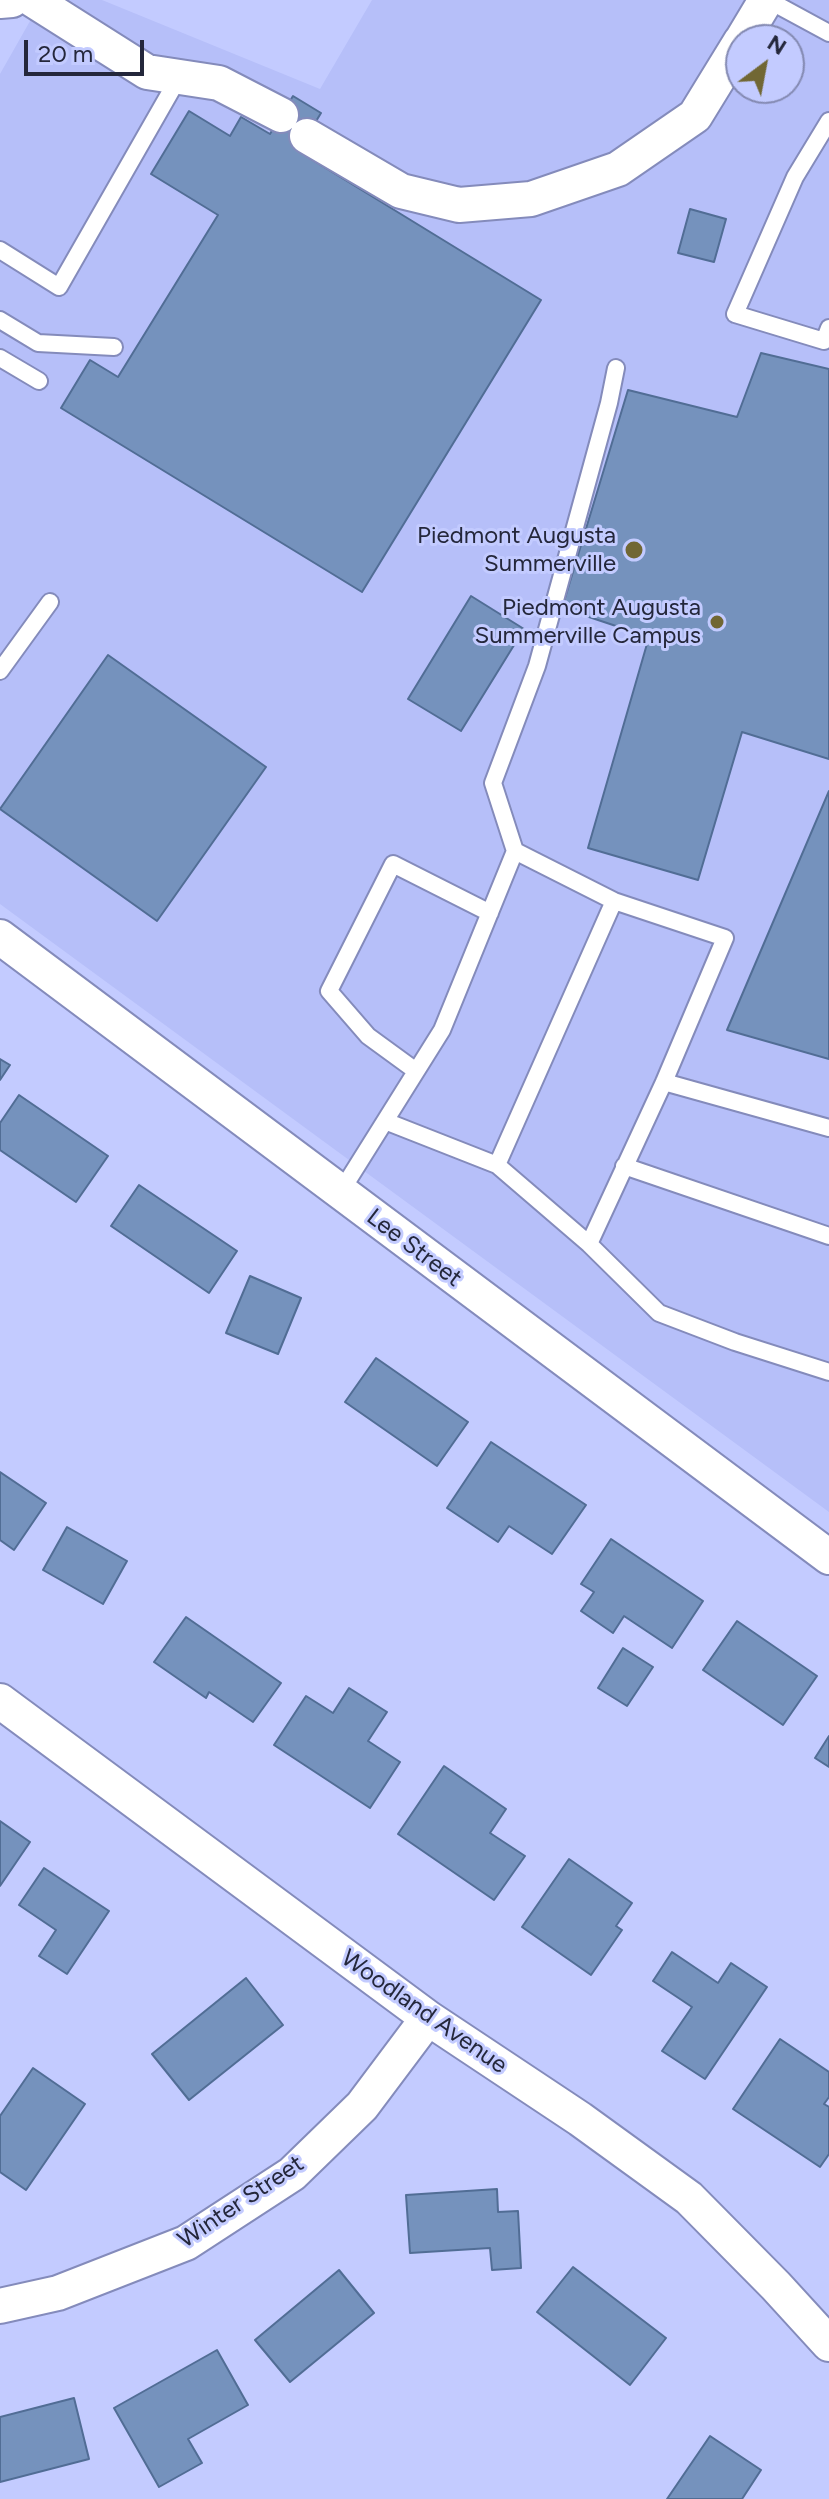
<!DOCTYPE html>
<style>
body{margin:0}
#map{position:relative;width:829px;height:2499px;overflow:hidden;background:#c3cbff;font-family:Figtree,sans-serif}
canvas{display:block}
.north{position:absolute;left:725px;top:24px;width:80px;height:80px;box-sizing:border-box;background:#c3cbff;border:2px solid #8389b1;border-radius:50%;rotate:32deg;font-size:22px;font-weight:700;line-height:32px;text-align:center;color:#24273b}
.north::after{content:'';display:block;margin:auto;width:28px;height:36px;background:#716734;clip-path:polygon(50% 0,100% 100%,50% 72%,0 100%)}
.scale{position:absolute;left:24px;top:40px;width:120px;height:36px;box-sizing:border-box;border:4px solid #24273b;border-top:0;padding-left:10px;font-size:24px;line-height:28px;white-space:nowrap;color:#24273b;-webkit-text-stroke:6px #c3cbff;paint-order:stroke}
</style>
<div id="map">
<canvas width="829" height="2499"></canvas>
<div class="north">N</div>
<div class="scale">20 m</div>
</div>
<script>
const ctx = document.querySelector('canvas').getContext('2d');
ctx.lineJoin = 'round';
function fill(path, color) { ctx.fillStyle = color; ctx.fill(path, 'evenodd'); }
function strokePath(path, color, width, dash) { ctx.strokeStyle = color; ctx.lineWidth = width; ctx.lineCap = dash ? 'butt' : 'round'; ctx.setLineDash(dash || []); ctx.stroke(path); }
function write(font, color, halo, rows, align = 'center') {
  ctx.font = font + ' Figtree,sans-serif'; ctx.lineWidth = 6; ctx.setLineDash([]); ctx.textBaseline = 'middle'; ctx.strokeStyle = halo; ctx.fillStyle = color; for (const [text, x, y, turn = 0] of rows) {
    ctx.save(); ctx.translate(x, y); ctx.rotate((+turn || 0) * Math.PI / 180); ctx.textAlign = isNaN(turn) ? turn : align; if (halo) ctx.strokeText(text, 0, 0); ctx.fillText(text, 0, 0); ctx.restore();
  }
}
fill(new Path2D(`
 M42 0H102L320 89 372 0H829V1512L0 904V74ZM741 40H789V88H741Z`), '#b6bff9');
const building = new Path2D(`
 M293 96 321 113 298 151 541 300 362 592 61 408 90 360 118 377 218 215 151 174 189 111 230 136 241 117 270 134Z
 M690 209 726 219 714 262 678 253Z
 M761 353 829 369V759L742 732 698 880 588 848 649 637 562 608 628 390 737 417Z
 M471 596 524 629 461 731 408 699Z
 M108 655 266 767 157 921 0 809Z
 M829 791V1059L727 1030Z
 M0 1059 10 1065 0 1080Z
 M19 1095 108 1156 76 1202 0 1150V1123Z
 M139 1185 237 1251 209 1293 111 1226Z
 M250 1276 301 1298 278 1354 226 1333Z
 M376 1358 468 1422 437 1466 345 1402Z
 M491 1442 586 1505 552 1554 509 1526 498 1542 447 1508Z
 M0 1472 46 1503 14 1550 0 1540Z
 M67 1527 127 1561 103 1604 43 1570Z
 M611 1539 703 1601 672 1648 624 1616 613 1633 581 1611 594 1592 581 1584Z
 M186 1617 281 1683 253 1722 209 1692 206 1698 154 1662Z
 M737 1621 817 1676 783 1725 703 1670Z
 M623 1648 653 1667 627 1706 598 1688Z
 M349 1688 387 1712 368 1741 400 1762 370 1808 274 1745 306 1696 333 1713Z
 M829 1736V1767L815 1758Z
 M444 1766 506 1809 490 1833 525 1856 494 1900 398 1834Z
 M0 1821 30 1842 0 1886Z
 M569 1859 632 1903 616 1926 622 1930 591 1975 522 1927Z
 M44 1868 109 1911 67 1974 39 1956 56 1930 19 1905Z
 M672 1952 718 1983 731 1963 767 1987 705 2079 662 2051 692 2007 653 1981Z
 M246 1978 283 2025 189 2100 152 2054Z
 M780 2039 829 2072V2097L824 2104 829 2107V2154L820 2167 733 2109Z
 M33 2068 85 2104 26 2190 0 2172V2116Z
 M497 2189 498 2212 518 2211 521 2268 492 2270 490 2248 410 2253 406 2195Z
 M573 2267 666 2338 630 2385 537 2312Z
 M339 2270 374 2313 290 2382 255 2340Z
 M217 2350 248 2405 188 2439 202 2463 159 2487 114 2408Z
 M74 2398 89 2459 0 2482V2417Z
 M710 2436 761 2470 742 2499H667Z`);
fill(building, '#7592bd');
strokePath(building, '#516d95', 2);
const service = new Path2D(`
 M768 0 829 33
 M829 121 795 177 735 314 824 341 829 328
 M0 250 59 287 179 77
 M0 320 38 343 114 347
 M0 358 39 381
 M0 671 50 602
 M515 851 614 901 725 938 664 1082 589 1244
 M416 1071 368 1036 329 991 393 864 490 913
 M664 1082 829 1128
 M385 1121 497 1165 589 1244 659 1313 735 1342 829 1372
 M497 1165 614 901
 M624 1166 829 1236
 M340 1193 442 1030 515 851 493 783 537 666 609 403 616 368`);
const minor = new Path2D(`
 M33 0 147 72 219 83 281 115
 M0 1 12 0
 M742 40 766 0
 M307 136 401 191 459 205 531 199 618 169 695 116 741 41
 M0 937 829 1557
 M0 1701 428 2018 580 2119 689 2198 776 2286 829 2344
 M0 2306 58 2293 186 2243 292 2174 362 2106 428 2018`);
strokePath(service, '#848bbb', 20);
strokePath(minor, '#848bbb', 38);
strokePath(service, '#fff', 16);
strokePath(minor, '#fff', 34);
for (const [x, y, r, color] of [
 [634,550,10,"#716734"],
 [717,622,8,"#716734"]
]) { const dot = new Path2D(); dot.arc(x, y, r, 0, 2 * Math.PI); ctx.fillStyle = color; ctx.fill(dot); strokePath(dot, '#c3cbff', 3); }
write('24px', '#24273b', '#c3cbff', [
 ["Piedmont Augusta",616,536],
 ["Summerville",616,564],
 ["Piedmont Augusta",701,608],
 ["Summerville Campus",701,636]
], 'right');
write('24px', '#24273b', '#c3cbff', [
 ["Lee Street",414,1248,37],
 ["Woodland Avenue",424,2012,35],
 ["Winter Street",241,2202,-34]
]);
</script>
